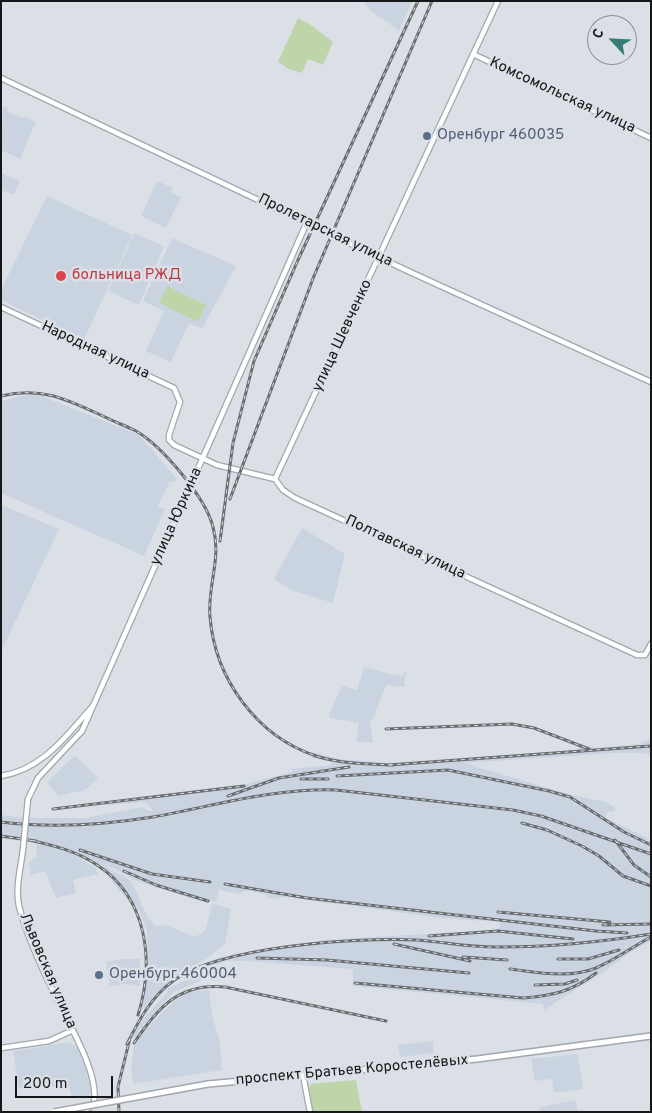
<!DOCTYPE html>
<meta charset="utf-8">
<style>
body{margin:0}
#map{position:relative;width:652px;height:1113px;overflow:hidden;background:#dbe0e6;font-family:Overpass,sans-serif}
canvas{display:block}
.frame{position:absolute;inset:0;border:2px solid #151719;pointer-events:none}
.north{position:absolute;left:587px;top:15px;width:50px;height:50px;box-sizing:border-box;background:#dbe0e6;border:1px solid #8c9094;border-radius:50%;rotate:295deg;font-size:14px;font-weight:700;line-height:20px;text-align:center;color:#151719}
.north::after{content:'';display:block;margin:auto;width:18px;height:22px;background:#377d75;clip-path:polygon(50% 0,100% 100%,50% 72%,0 100%)}
.scale{position:absolute;left:15px;top:1076px;width:98px;height:22px;box-sizing:border-box;border:2px solid #151719;border-top:0;padding-left:6px;font-size:15px;line-height:18px;white-space:nowrap;color:#151719;-webkit-text-stroke:4px #dbe0e6;paint-order:stroke}
</style>
<div id="map">
<canvas width="652" height="1113"></canvas>
<div class="frame"></div>
<div class="north">С</div>
<div class="scale">200 m</div>
</div>
<script>
const ctx = document.querySelector('canvas').getContext('2d');
ctx.lineJoin = 'round';
function fill(path, color) { ctx.fillStyle = color; ctx.fill(path, 'evenodd'); }
function strokePath(path, color, width, dash) { ctx.strokeStyle = color; ctx.lineWidth = width; ctx.lineCap = dash ? 'butt' : 'round'; ctx.setLineDash(dash || []); ctx.stroke(path); }
function write(font, color, halo, rows, align = 'center') {
  ctx.font = font + ' Overpass,sans-serif'; ctx.lineWidth = 5; ctx.setLineDash([]); ctx.textBaseline = 'middle'; ctx.strokeStyle = halo; ctx.fillStyle = color; for (const [text, x, y, turn = 0] of rows) {
    ctx.save(); ctx.translate(x, y); ctx.rotate((+turn || 0) * Math.PI / 180); ctx.textAlign = isNaN(turn) ? turn : align; if (halo) ctx.strokeText(text, 0, 0); ctx.fillText(text, 0, 0); ctx.restore();
  }
}
fill(new Path2D(`
 M363 1H412L399 31 370 10Z
 M3 106 8 108 7 111 22 118 24 116 36 122 20 159 1 150Z
 M1 173 20 181 14 195 1 190Z
 M157 181 173 188 171 192 181 197 166 228 141 216Z
 M47 196 132 235 84 340 1 300V290Z
 M134 233 164 246 139 305 108 291Z
 M172 238 236 266 202 329 189 323 171 362 146 351 164 311 143 301Z
 M34 393 139 435 176 478 175 482 170 481 158 506 165 509 144 556 1 493V401Z
 M1 505 59 529 1 652Z
 M302 528 345 554 333 603 291 590 274 579Z
 M364 667 395 675 403 676 404 671 406 672 404 687 386 685 373 719 370 720 373 743 356 741 359 723 330 718 329 714 342 686 357 690Z
 M651 740V756L645 753H614L464 763 568 794 606 802 615 807V811L607 812 606 818 651 840V941L629 953 605 971 544 1010 543 1004 353 986V969L248 961H227L210 966V962L245 953 324 940 491 930 500 928V922L441 918 286 897 270 899 265 894 246 890 240 894 219 890 216 902 210 901 207 903 136 881 113 868 104 865 131 881 147 916 155 926 165 925 196 937 206 929 212 903 231 909 225 944 206 959 169 981 142 1010 148 971 147 931 140 912 121 883 99 864 120 883 132 900 130 903 104 872 95 865 73 854 96 868 98 874 73 880 76 893 56 898 45 871 31 875 29 862 36 857 37 843H39L1 839V815L28 818H85L143 807 148 811 153 810 146 802 107 805 106 801 241 785 292 772V769L331 765V762L312 758 311 752 340 759 387 763 577 750 578 744 598 748 632 745Z
 M75 755 98 778 85 790 58 796 47 782Z
 M121 959H140V986L127 984 110 986 106 962Z
 M206 971V978L174 992 145 1023 135 1038 132 1037 141 1021 167 993 168 988Z
 M209 990 213 1019 220 1042 222 1070 133 1084 131 1068 134 1045 143 1032 183 992Z
 M433 1041 434 1053 400 1057 398 1045Z
 M70 1042 78 1048 86 1070 92 1093 90 1095 72 1098 69 1086 19 1089 13 1051Z
 M578 1054 583 1089 554 1093 552 1079 535 1081 531 1059Z
 M575 1100 578 1112H540V1107Z`), '#cad4e1');
fill(new Path2D(`
 M298 18 311 25 333 42 323 65 308 59 302 73 289 69 278 62Z
 M167 286 206 305 198 322 159 303Z
 M356 1080 362 1112H312L308 1089 311 1084Z`), '#c0d4a9');
const secondary = new Path2D(`
 M473 54 651 138
 M1 78 410 272 651 382
 M1 307 174 388 180 402 169 435V440L174 445 217 465 275 479 283 490 295 498 637 655H645L651 644
 M275 479 498 1
 M1 776C42 770 66 736 92 707
 M28 799 38 778 82 731 307 222
 M23 849C21 867 15 888 19 906 27 937 41 967 55 995 68 1023 99 1072 94 1102L89 1108 80 1112
 M1 1048 49 1041 71 1031
 M303 1075 310 1112`);
const primary = new Path2D(`
 M208 1084 477 1059 651 1036`);
strokePath(secondary, '#a2a7ad', 7);
strokePath(primary, '#a2a7ad', 8);
strokePath(secondary, '#fff', 4.5);
strokePath(primary, '#fff', 5);
const rail = new Path2D(`
 M1 396C43 386 68 400 105 417 115 422 126 426 136 431 162 446 206 498 213 527 222 559 207 586 210 617 215 678 256 736 316 756 341 764 368 764 394 765
 M230 499 314 276 432 1
 M220 541 233 443 254 361 298 260 418 1
 M386 729 512 724 534 728 589 749
 M389 765 651 746
 M337 776 448 770 549 791 570 797 624 832 651 845
 M301 779H328
 M228 796 279 778 349 767
 M53 809 244 786
 M1 822C51 828 103 825 153 817 214 806 273 788 336 790L513 810 541 816 651 854
 M522 823 547 830 582 846 599 856 623 876 651 886
 M1 836 36 841
 M29 840C52 845 77 851 97 865 147 897 155 961 138 1015
 M615 840 634 865 651 877
 M80 850 152 874 210 882
 M124 871 156 885 208 901
 M225 884 307 898 596 931 627 933
 M498 912 610 922
 M603 925 651 924
 M429 936 498 931 573 939
 M394 944 470 961
 M463 957 507 960
 M257 958 327 960 469 973
 M558 959H588L619 950
 M510 969C537 972 569 979 596 968 615 960 632 947 651 937
 M355 983 523 998C552 996 573 991 596 973
 M535 985 565 984 577 980
 M134 1043C158 1007 179 983 225 987L386 1021
 M127 1044C139 1020 151 997 173 981 220 946 358 937 417 940 445 942 473 948 500 947 551 947 601 942 651 934
 M119 1112 118 1087 130 1038`);
strokePath(rail, '#696d70', 3);
strokePath(rail, '#dbe0e6', 1, [4]);
const secondaryBridge = new Path2D(`
 M23 849 28 799`);
const primaryBridge = new Path2D(`
 M54 1112 208 1084`);
strokePath(secondaryBridge, '#a2a7ad', 7, []);
strokePath(primaryBridge, '#a2a7ad', 8, []);
strokePath(secondaryBridge, '#fff', 4.5);
strokePath(primaryBridge, '#fff', 5);
for (const [x, y, r, color] of [
 [427,136,5,"#5c6f8a"],
 [61,276,6,"#e0444e"],
 [99,975,5,"#5c6f8a"]
]) { const dot = new Path2D(); dot.arc(x, y, r, 0, 2 * Math.PI); ctx.fillStyle = color; ctx.fill(dot); strokePath(dot, '#dbe0e6', 2); }
write('15px', '#151719', '#dbe0e6', [
 ["Комсомольская улица",562,96,25],
 ["Пролетарская улица",325,231,26],
 ["улица Шевченко",343,336,-65],
 ["Народная улица",95,351,25],
 ["улица Юркина",177,517,-66],
 ["Полтавская улица",405,548,25],
 ["Львовская улица",47,971,67],
 ["проспект Братьев Коростелёвых",352,1071,-5]
]);
write('15px', '#4e5e75', '#dbe0e6', [
 ["Оренбург 460035",437,136],
 ["Оренбург 460004",109,975]
], 'left');
write('15px', '#be3a42', '#dbe0e6', [
 ["больница РЖД",72,276]
], 'left');
</script>
